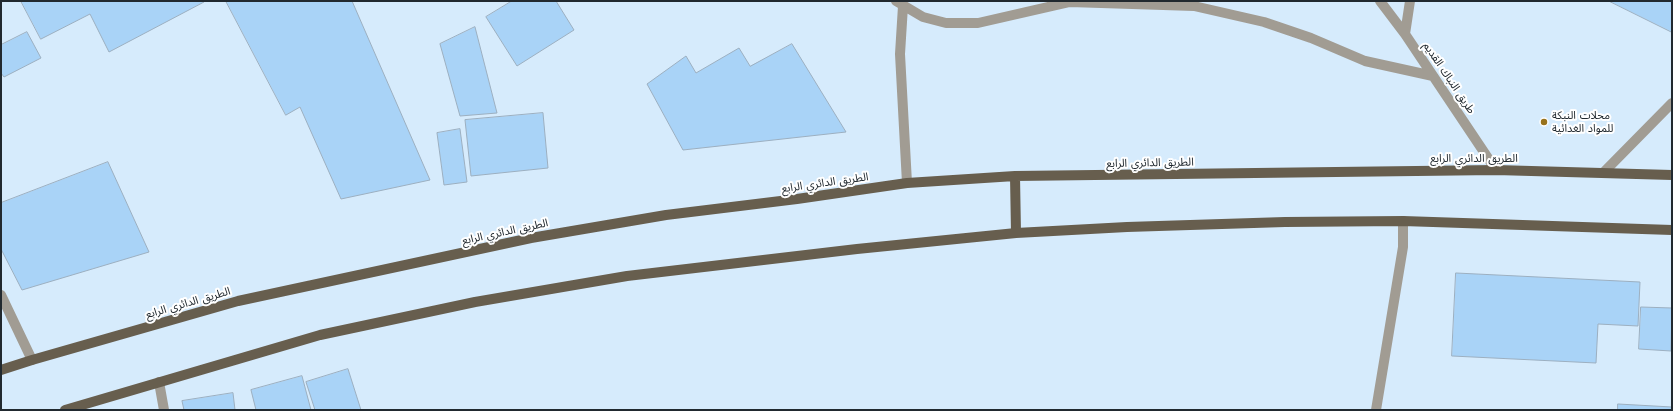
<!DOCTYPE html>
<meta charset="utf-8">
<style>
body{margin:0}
#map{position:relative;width:1673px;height:411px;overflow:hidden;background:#d6ebfc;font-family:"Work Sans",sans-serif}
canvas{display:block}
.frame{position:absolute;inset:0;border:2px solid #21292f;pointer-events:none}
</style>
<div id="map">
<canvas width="1673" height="411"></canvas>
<div class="frame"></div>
</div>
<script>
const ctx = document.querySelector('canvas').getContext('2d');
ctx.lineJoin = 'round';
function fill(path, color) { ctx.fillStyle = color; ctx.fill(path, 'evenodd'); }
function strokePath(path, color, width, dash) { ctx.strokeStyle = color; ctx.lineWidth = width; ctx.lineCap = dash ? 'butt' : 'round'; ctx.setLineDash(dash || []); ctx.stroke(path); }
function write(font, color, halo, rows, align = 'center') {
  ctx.font = font + ' "Work Sans","Noto Sans Arabic",sans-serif'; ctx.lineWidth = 4; ctx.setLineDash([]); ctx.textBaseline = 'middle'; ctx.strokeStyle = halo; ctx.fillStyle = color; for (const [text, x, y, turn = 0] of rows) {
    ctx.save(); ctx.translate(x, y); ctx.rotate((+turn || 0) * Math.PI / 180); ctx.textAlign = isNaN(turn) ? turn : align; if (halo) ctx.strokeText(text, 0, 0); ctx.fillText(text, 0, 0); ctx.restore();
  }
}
const building = new Path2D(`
 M21 1H203L204 2 109 52 90 14 41 39Z
 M226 1H352L430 180 341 199 300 107 286 115Z
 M512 1H556L574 30 517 66 486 17Z
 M1609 1H1672V32Z
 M475 27 497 113 460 116 440 44Z
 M27 32 41 58 4 77 1 73V45Z
 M792 44 846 132 683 150 647 84 686 56 696 73 739 48 750 66Z
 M543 113 548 168 471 176 465 120Z
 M460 129 467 182 444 185 437 133Z
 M108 162 149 252 22 290 1 249V203Z
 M1456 273 1640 282 1638 326 1598 324 1596 363 1452 356Z
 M1641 307 1672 308 1671 351 1639 349Z
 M348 369 361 410H315L306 382Z
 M302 376 311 410H256L251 390Z
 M233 393 235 410H184L182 401Z
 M1618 404 1672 407V410H1618Z`);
fill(building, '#a9d3f7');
strokePath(building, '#9cafc0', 1);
strokePath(new Path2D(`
 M896 1 923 17 946 23H978L1070 2 1194 6 1264 22 1311 38 1365 61 1433 76
 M1380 1 1405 34 1496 170
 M903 6 900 54 907 183
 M1405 34 1410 1
 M1604 172 1672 103
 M1 295 32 360
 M159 382 164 410
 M1376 410 1403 247V221`), '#a19c93', 10);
strokePath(new Path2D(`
 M1015 176 1016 233
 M1 370 32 360 238 301 531 238 666 215 797 199 907 183 1015 176 1496 170 1672 175
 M65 410 320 335 475 302 627 276 857 249 1016 233 1127 227 1285 222 1403 221 1672 230`), '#675e4e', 10);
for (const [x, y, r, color] of [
 [1544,122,4,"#97711b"]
]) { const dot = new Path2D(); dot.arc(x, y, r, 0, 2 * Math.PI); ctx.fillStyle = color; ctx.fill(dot); strokePath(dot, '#fff', 1.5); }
write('11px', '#21292f', '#fff', [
 ["طريق النباك القديم",1449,78,56],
 ["الطريق الدائري الرابع",1474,159],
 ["الطريق الدائري الرابع",1150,163,-1],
 ["الطريق الدائري الرابع",825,183,-8],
 ["الطريق الدائري الرابع",505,232,-12],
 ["الطريق الدائري الرابع",188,303,-16]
]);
write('11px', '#21292f', '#fff', [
 ["محلات النبكة",1552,116],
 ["للمواد الغدائية",1552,129]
], 'left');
</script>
